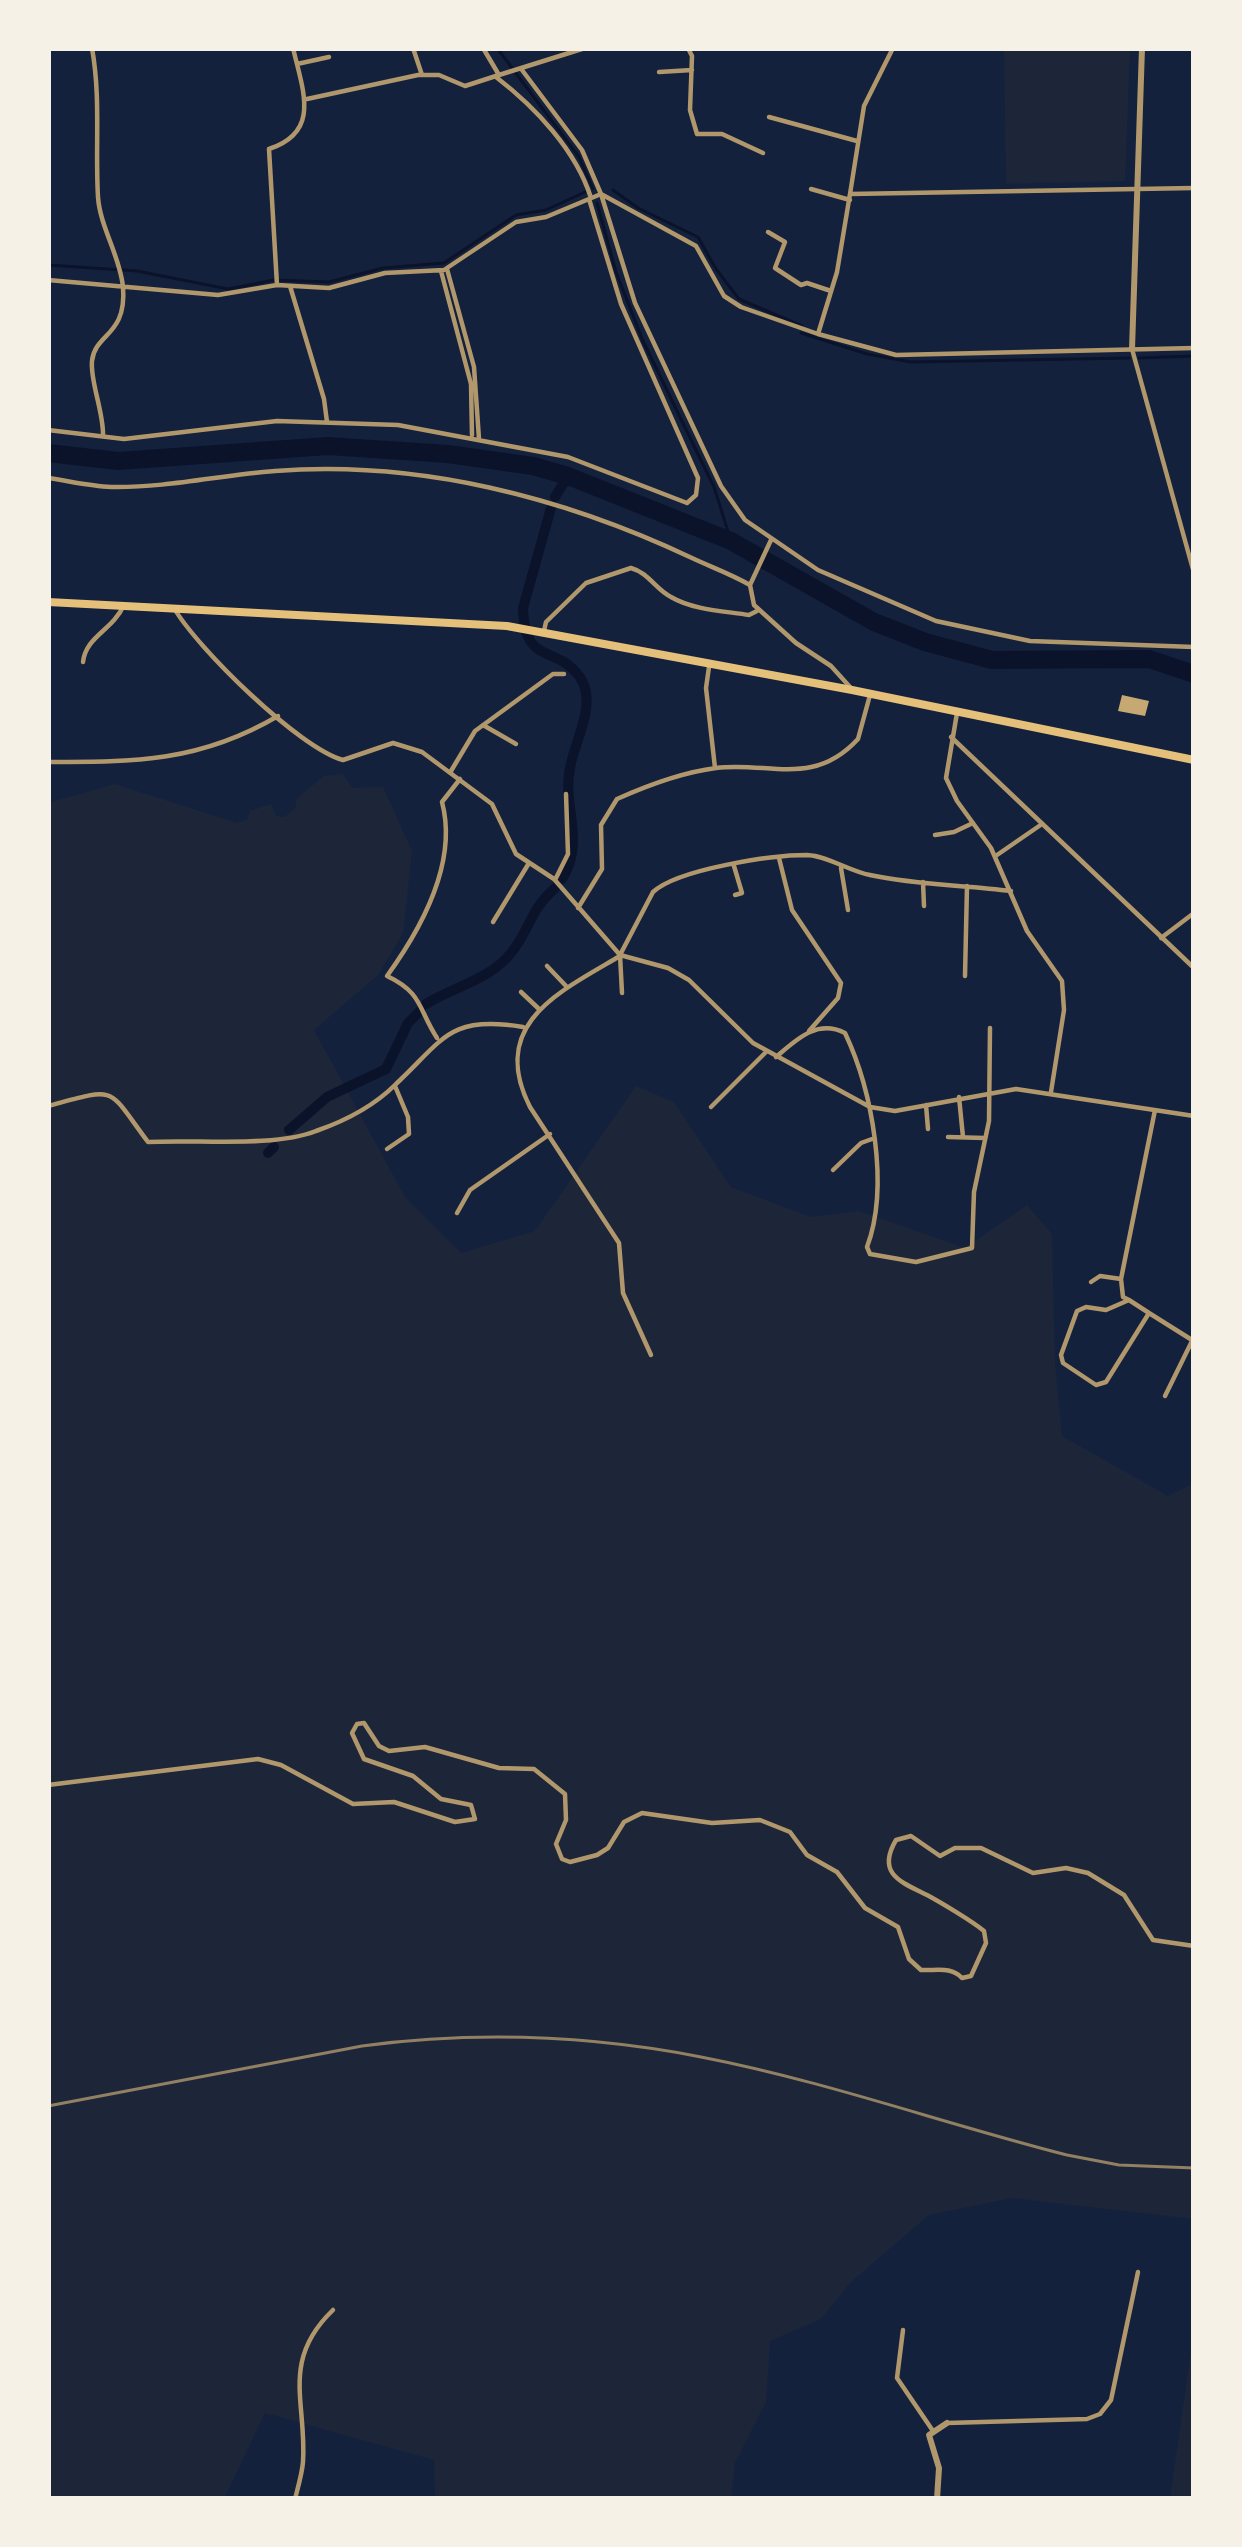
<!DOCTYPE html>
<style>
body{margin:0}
#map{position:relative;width:1242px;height:2547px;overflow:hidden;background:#14213d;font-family:Jost,sans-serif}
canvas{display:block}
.frame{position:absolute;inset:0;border:51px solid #f6f1e7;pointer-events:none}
</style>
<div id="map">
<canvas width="1242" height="2547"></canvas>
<div class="frame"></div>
</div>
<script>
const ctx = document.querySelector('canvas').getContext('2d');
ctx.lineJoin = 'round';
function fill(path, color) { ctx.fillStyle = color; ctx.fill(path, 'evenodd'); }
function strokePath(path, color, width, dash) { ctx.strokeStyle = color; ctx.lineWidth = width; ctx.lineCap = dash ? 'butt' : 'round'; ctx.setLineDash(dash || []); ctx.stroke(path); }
fill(new Path2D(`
 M1004 48H1130L1125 181 1006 184Z
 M343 774 352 788 383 787 412 851 403 933 378 975 314 1030 405 1197 461 1253 535 1231 636 1086 674 1102 731 1187 811 1217 859 1211 965 1248 1027 1205 1052 1234 1055 1364 1062 1436 1168 1496 1194 1483V2499H1170L1191 2351 1194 2219 1012 2198 929 2215 851 2282 821 2319 770 2341 766 2402 735 2463 731 2499H435L434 2460 265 2413 224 2499H48V803L115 784 237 823 247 820 250 811 271 804 276 816 284 817 295 809 297 798 324 776Z`), '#1d2539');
strokePath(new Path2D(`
 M497 48 579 157 593 189
 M613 190 638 208 698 237 716 269 739 299 802 326
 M597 203 616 272 643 341 714 487 731 541
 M48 265 137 271 228 289 274 280 329 282 383 268 444 263 516 215 546 210 585 192
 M801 333 867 354 911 362 1129 358
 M1139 358 1194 356`), '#0b132b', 3);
strokePath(new Path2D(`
 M555 497 568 476
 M551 508 523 608C525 667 554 643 579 676 599 702 574 742 570 768 562 806 586 842 562 879
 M426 1004C453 987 491 979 511 953 530 930 529 911 555 888
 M289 1130 327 1097 386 1069 408 1023 421 1010
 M268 1153 274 1147`), '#0b132b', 10);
strokePath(new Path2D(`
 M48 453 118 461 328 446 448 454 533 466 568 476 731 541 874 622 925 642 992 660 1149 659 1194 674`), '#0b132b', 18);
fill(new Path2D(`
 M1122 695 1149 701 1145 716 1118 711Z`), '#c6a872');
strokePath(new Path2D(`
 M92 48C101 98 95 147 98 197 100 227 120 256 123 287 127 336 95 333 92 361 90 381 103 410 103 434
 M413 48 422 75
 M483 48 499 75 585 48
 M688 48 692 56 690 110 697 134H722L763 153
 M297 64 329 57
 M522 70 582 150 601 194 635 303 721 486 745 520 818 570 936 621 1030 641 1194 647
 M659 72 692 70
 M496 77C535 107 576 150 591 198
 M307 99 418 75H439L465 86 499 75
 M769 117 857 141
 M811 189 850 200
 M601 194 696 246 724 296 741 307 818 334 896 355 1194 348
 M850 194 864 106 893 48
 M768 232 785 242 775 268 801 285 807 283 831 291
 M447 269 474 367 479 439
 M441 271 471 384 472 435
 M48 280 218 295 277 285 329 288 385 273 444 270 516 222 546 217 601 194
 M277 285 269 149C321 132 303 91 293 48
 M290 286 324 399 327 422
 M818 334 837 272 850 194 1194 188
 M1132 349 1194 573
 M48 430 124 439 277 421 398 425 568 457 687 503 696 495 698 478 621 304 589 199
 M48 478C69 481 90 486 111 487 167 488 221 475 275 471 419 460 563 497 692 558 711 567 731 574 750 585
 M771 540 750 585 754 605 796 643 831 666 850 687
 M174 608C197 648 299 748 343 760L393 743 422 752 492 804 516 854 554 879 620 955 668 968 689 980 753 1043 870 1107 895 1111 1016 1089 1194 1116
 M544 631 546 622 586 583 631 568C649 573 655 589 671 597 693 610 724 611 749 615L757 611
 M83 662C86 636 112 631 124 605
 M709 667 706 688 715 768
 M957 713 946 778 957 801 991 848 1027 931 1062 981 1064 1010 1051 1092
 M483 725 516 744
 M951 737 1194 968
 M48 762C135 762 200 762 278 716
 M451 771 475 731 553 674H564
 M935 835 954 832 973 823
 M997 855 1042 824
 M779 858 792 910 841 983 838 998 809 1031
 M734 866 742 893 735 895
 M841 868 848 910
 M555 880 568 854 566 794
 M923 882 924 906
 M578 908 602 869 601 825 617 799C646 786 685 772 716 768 768 761 813 788 858 739L870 695
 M493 922 529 863
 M1161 938 1194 913
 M620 956C559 992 488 1024 530 1107L619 1243 623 1293 651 1355
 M547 966 567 987
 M965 976 967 886
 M521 992 539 1009
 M622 993 620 955 653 892C678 869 772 855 807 855 828 856 849 871 870 875 916 885 964 885 1011 891
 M437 1038C418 1009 423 993 387 976 421 929 458 862 442 802L460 779
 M776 1057C797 1039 817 1019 845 1033 872 1090 890 1186 867 1247L870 1254 916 1262 972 1248 974 1192 989 1121 990 1028
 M48 1066V1077
 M959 1097 963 1137
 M926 1105 928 1129
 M48 1106C119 1087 106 1086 148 1142 197 1139 273 1148 316 1131 345 1121 374 1106 396 1084 444 1039 449 1015 523 1027
 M711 1107 767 1051
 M1155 1110 1121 1279 1123 1297 1129 1300 1106 1310 1086 1307 1077 1311 1061 1355 1063 1363 1096 1385 1106 1382 1149 1313 1192 1340
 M948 1137 985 1138
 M387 1149 409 1134 408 1117 395 1086
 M833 1170 861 1143 872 1139
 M457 1213 470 1190 550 1134
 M1091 1282 1100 1276 1121 1279
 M1129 1300 1149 1313
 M1165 1396 1194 1337
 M48 1785 258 1759 281 1765 353 1804 394 1802 455 1822 475 1819 471 1805 441 1799 413 1776 364 1759 352 1733 357 1724 364 1723 379 1746 389 1751 425 1747 499 1768 534 1769 565 1794 566 1820 556 1844 562 1859 570 1862 597 1855 608 1848 624 1822 642 1813 712 1823 760 1820 790 1832 807 1855 837 1872 865 1908 898 1927 909 1959 921 1970C936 1971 951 1966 962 1978L971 1976 986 1943 984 1931C972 1921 940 1902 927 1895 901 1882 876 1874 896 1840L911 1836 940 1856 955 1848H981L1033 1873 1066 1868 1088 1873 1124 1895 1153 1940 1194 1946
 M903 2330 897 2378 933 2431
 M947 2423 1087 2419 1100 2414 1111 2400 1138 2272
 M295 2499C298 2487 302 2474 303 2462 307 2403 280 2361 333 2310`), '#b1986c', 4.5);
strokePath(new Path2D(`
 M1132 349 1142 48
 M937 2499 939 2468 929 2435 947 2423`), '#b1986c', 6);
strokePath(new Path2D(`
 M48 602 507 626 852 690 1194 760`), '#e5c07b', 8);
strokePath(new Path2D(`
 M48 2106 362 2046C476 2031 588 2035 701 2057 825 2081 945 2124 1067 2155L1119 2165 1194 2168`), '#918062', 3);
</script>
